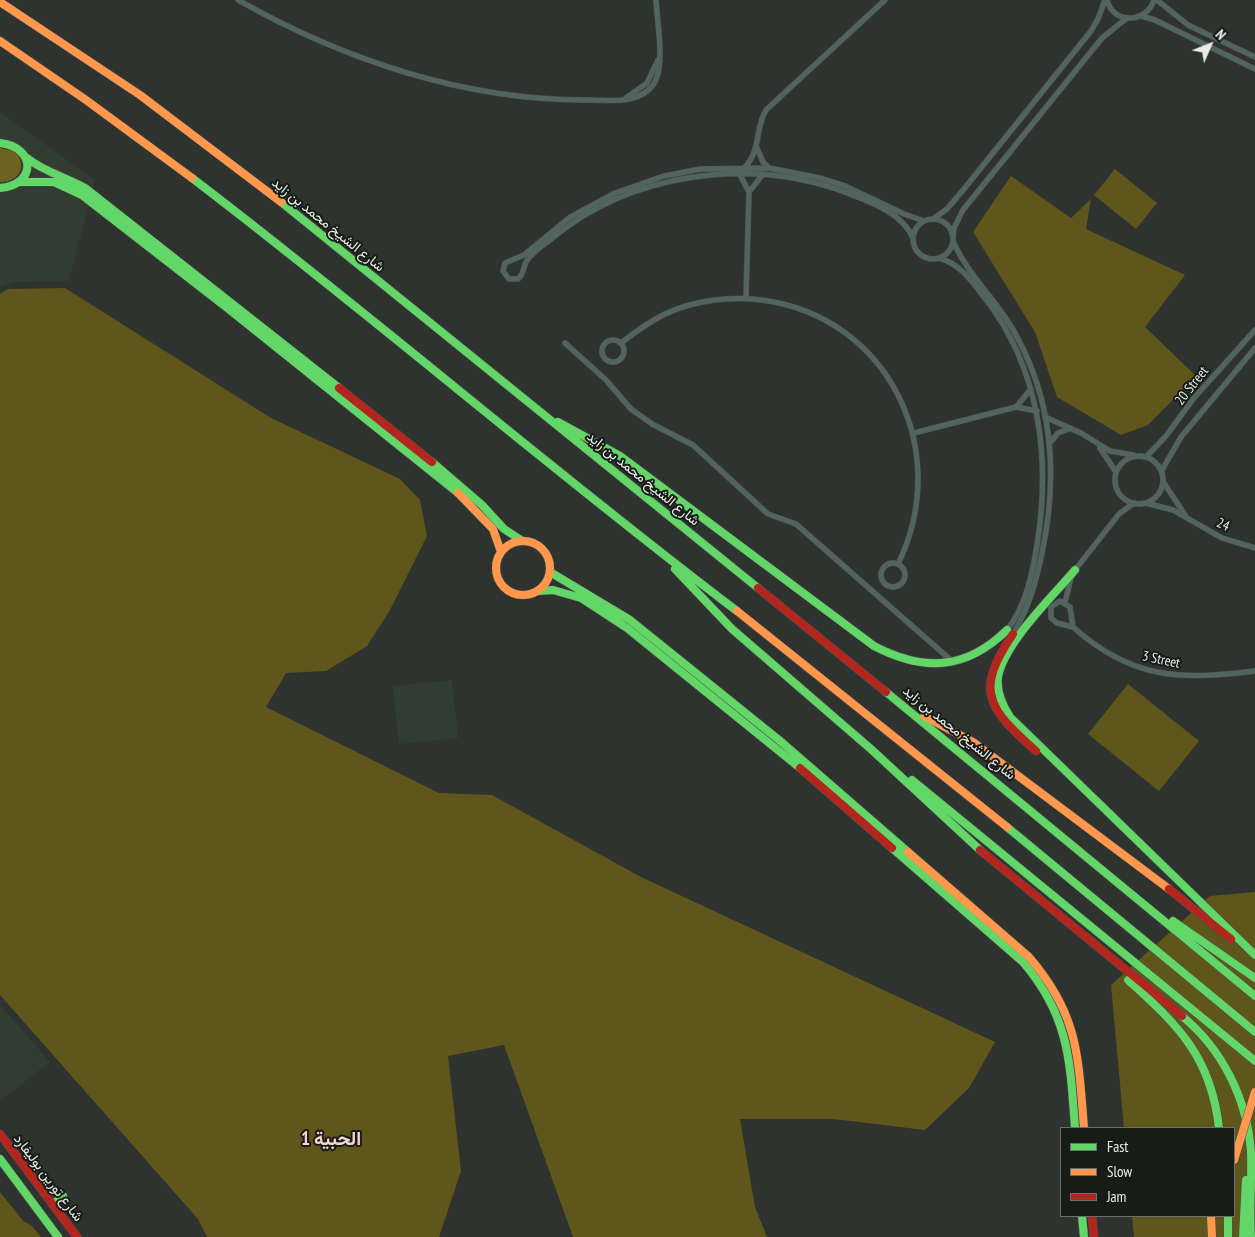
<!DOCTYPE html>
<meta charset="utf-8">
<style>
body{margin:0}
#map{position:relative;width:1255px;height:1237px;overflow:hidden;background:#2f332f;font-family:"PT Sans Narrow",sans-serif}
canvas{display:block}
.legend{position:absolute;left:1060px;top:1127px;width:175px;height:90px;box-sizing:border-box;background:#181c18;border:1px solid #6b706b;margin:0;padding:6px 9px;list-style:none;font-size:15px;color:#e8ede8}
.legend li{display:flex;align-items:center;gap:10px;height:25px}
.legend b{width:25px;border:1px solid #6b706b}
.north{position:absolute;left:1185px;top:20px;width:50px;height:50px;-webkit-text-stroke:4px #181c18;paint-order:stroke;rotate:46deg;font-size:14px;font-weight:700;line-height:20px;text-align:center;color:#e8ede8}
.north::after{content:'';display:block;margin:auto;width:18px;height:22px;background:#e8ede8;clip-path:polygon(50% 0,100% 100%,50% 72%,0 100%)}
</style>
<div id="map">
<canvas width="1255" height="1237"></canvas>
<ul class="legend">
<li><b style="height:6px;background:#63d668"></b>Fast</li>
<li><b style="height:6px;background:#ff974d"></b>Slow</li>
<li><b style="height:6px;background:#b3261e"></b>Jam</li>
</ul>
<div class="north">N</div>
</div>
<script>
const ctx = document.querySelector('canvas').getContext('2d');
ctx.lineJoin = 'round';
function fill(path, color) { ctx.fillStyle = color; ctx.fill(path, 'evenodd'); }
function strokePath(path, color, width, dash) { ctx.strokeStyle = color; ctx.lineWidth = width; ctx.lineCap = dash ? 'butt' : 'round'; ctx.setLineDash(dash || []); ctx.stroke(path); }
function write(font, color, halo, rows, align = 'center') {
  ctx.font = font + ' "PT Sans Narrow",Vazirmatn,sans-serif'; ctx.lineWidth = 4; ctx.setLineDash([]); ctx.textBaseline = 'middle'; ctx.strokeStyle = halo; ctx.fillStyle = color; for (const [text, x, y, turn = 0] of rows) {
    ctx.save(); ctx.translate(x, y); ctx.rotate((+turn || 0) * Math.PI / 180); ctx.textAlign = isNaN(turn) ? turn : align; if (halo) ctx.strokeText(text, 0, 0); ctx.fillText(text, 0, 0); ctx.restore();
  }
}
fill(new Path2D(`
 M0 112 95 180 69 281 14 282 0 287Z
 M452 680 458 738 399 744 393 686Z
 M0 1005 50 1062 0 1101Z`), '#313d32');
fill(new Path2D(`
 M1115 169 1157 203 1136 229 1094 195Z
 M1011 176 1071 218 1091 199 1086 229 1185 275 1145 327 1196 376 1148 425 1121 435 1057 397 1035 332 973 232Z
 M65 288 271 418 400 479 420 500 427 536 390 610 367 646 326 671 286 673 266 707 439 793 492 795 641 877 995 1042 969 1088 925 1130 833 1119H740L755 1207 767 1237H573L504 1045 448 1056 461 1171 439 1237H207L198 1219 0 995V294L8 289Z
 M1128 684 1199 741 1159 791 1088 734Z
 M1255 892V1237H1134L1132 1216H1234V1128H1124L1111 985 1210 896Z
 M0 1192 24 1222 31 1225 41 1237H0Z`), '#5f561c');
fill(new Path2D(`
 M0 148 15 151C28 165 19 183 0 182Z`), '#6d6321');
const street = new Path2D(`
 M238 0C344 60 466 101 589 100 611 100 638 105 653 85 666 68 657 22 656 0
 M1107 0C1113 25 1147 23 1154 0
 M1157 0 1188 25 1255 57
 M1141 16 1155 20 1255 69
 M626 98 647 83 658 60
 M757 148 763 162 769 168
 M745 167C761 150 755 128 766 110L885 0
 M739 173 749 192 746 298
 M749 192 763 174
 M933 219 947 209 964 189 1091 31 1098 19 1105 0
 M913 239a20 20 0 1 1 40 0a20 20 0 1 1-40 0Z
 M913 238C902 212 868 201 842 191 747 157 630 173 551 239 543 245 531 253 526 262 523 268 524 274 518 279H509L503 271 505 263 524 255 569 218 615 193 664 176 701 169 769 168 820 178 845 186 904 214 924 221
 M953 238 954 228 963 210 1102 38 1127 18
 M953 241C968 276 998 301 1016 335 1054 404 1058 477 1042 553 1036 582 1029 608 1013 634
 M939 258C960 264 971 280 984 297 1040 368 1051 458 1037 545 1032 575 1026 606 1007 630
 M602 351a11 11 0 1 1 22 0a11 11 0 1 1-22 0Z
 M565 343 606 380 631 409 652 424 693 445 768 514 796 524 953 662
 M621 343C635 332 649 322 665 314 695 300 730 296 762 300 890 317 953 452 898 564
 M1016 407 1031 389
 M1045 417 1081 433 1110 451 1133 455
 M914 433 1016 407 1037 411
 M1049 444 1058 433 1071 428
 M1100 448 1116 472
 M1115 480a24 24 0 1 1 48 0a24 24 0 1 1-48 0Z
 M1147 456 1166 436 1194 398 1255 330
 M1162 470 1181 437 1255 348
 M1164 483 1185 515
 M1146 503 1173 510 1222 538 1255 548
 M881 575a12 12 0 1 1 24 0a12 12 0 1 1-24 0Z
 M1075 570 1119 514 1134 503
 M1060 601 1070 607 1073 627 1057 623 1051 618V607Z
 M1065 602 1071 578
 M1073 627C1132 680 1181 680 1255 671`);
const fast = new Path2D(`
 M0 143C36 147 37 185 0 188
 M27 158C44 172 66 177 85 188L339 388
 M192 178C377 319 552 471 737 611
 M21 182H54L82 195 230 310 458 493
 M281 202 758 588
 M558 422 620 456 874 646C924 672 966 670 1007 630
 M432 462 482 505 504 529 521 540
 M675 569 732 629 872 750 980 850
 M1075 570C1053 596 1004 643 998 677 996 691 1003 706 1010 717L1255 955
 M550 572 630 620 779 740 908 852
 M538 591 553 590 581 598 627 628 800 768
 M886 692 1255 996
 M912 780 1255 1061
 M1007 827 1255 1032
 M892 848 1023 962C1069 1016 1070 1060 1075 1128
 M1173 921 1255 978
 M1128 980C1179 1026 1211 1057 1219 1128
 M1182 1016C1223 1050 1247 1099 1251 1152 1252 1181 1249 1209 1251 1237
 M0 1159 58 1237
 M53 1204 63 1196
 M1082 1216 1084 1237
 M1228 1216V1237
 M1243 1237 1246 1180`);
const slow = new Path2D(`
 M0 2 140 95 281 202
 M0 41 86 100 192 178
 M458 493 493 529 501 552
 M496 568a27 27 0 1 1 54 0a27 27 0 1 1-54 0Z
 M737 611 1007 827
 M924 716 973 742 1169 889
 M908 852 1029 957C1079 1015 1078 1056 1084 1128
 M1211 1216 1212 1237`);
const jam = new Path2D(`
 M339 388 432 462
 M758 588 886 692
 M1013 634C974 692 988 708 1036 751
 M800 768 892 848
 M980 850 1182 1016
 M1169 889 1231 939
 M0 1134 77 1237
 M1092 1216 1094 1237`);
strokePath(street, '#4d504d', 6);
strokePath(fast, '#4d504d', 9);
strokePath(slow, '#4d504d', 9);
strokePath(jam, '#4d504d', 9);
strokePath(street, '#51655e', 5);
strokePath(fast, '#63d668', 8);
strokePath(slow, '#ff974d', 8);
strokePath(jam, '#b3261e', 8);
const slowBridge = new Path2D(`
 M1234 1160 1255 1092`);
strokePath(slowBridge, '#4d504d', 9, []);
strokePath(slowBridge, '#ff974d', 8);
write('14px', '#e8ede8', '#181c18', [
 ["شارع الشيخ محمد بن زايد",328,225,39],
 ["20 Street",1192,386,-52],
 ["شارع الشيخ محمد بن زايد",643,479,39],
 ["24",1223,525,24],
 ["3 Street",1161,660,12],
 ["شارع الشيخ محمد بن زايد",959,733,39],
 ["شارع تورين بوليفارد",48,1178,53]
]);
write('bold 19px', '#f8d5d1', '#181c18', [
 ["الحبية 1",331,1140]
]);
</script>
